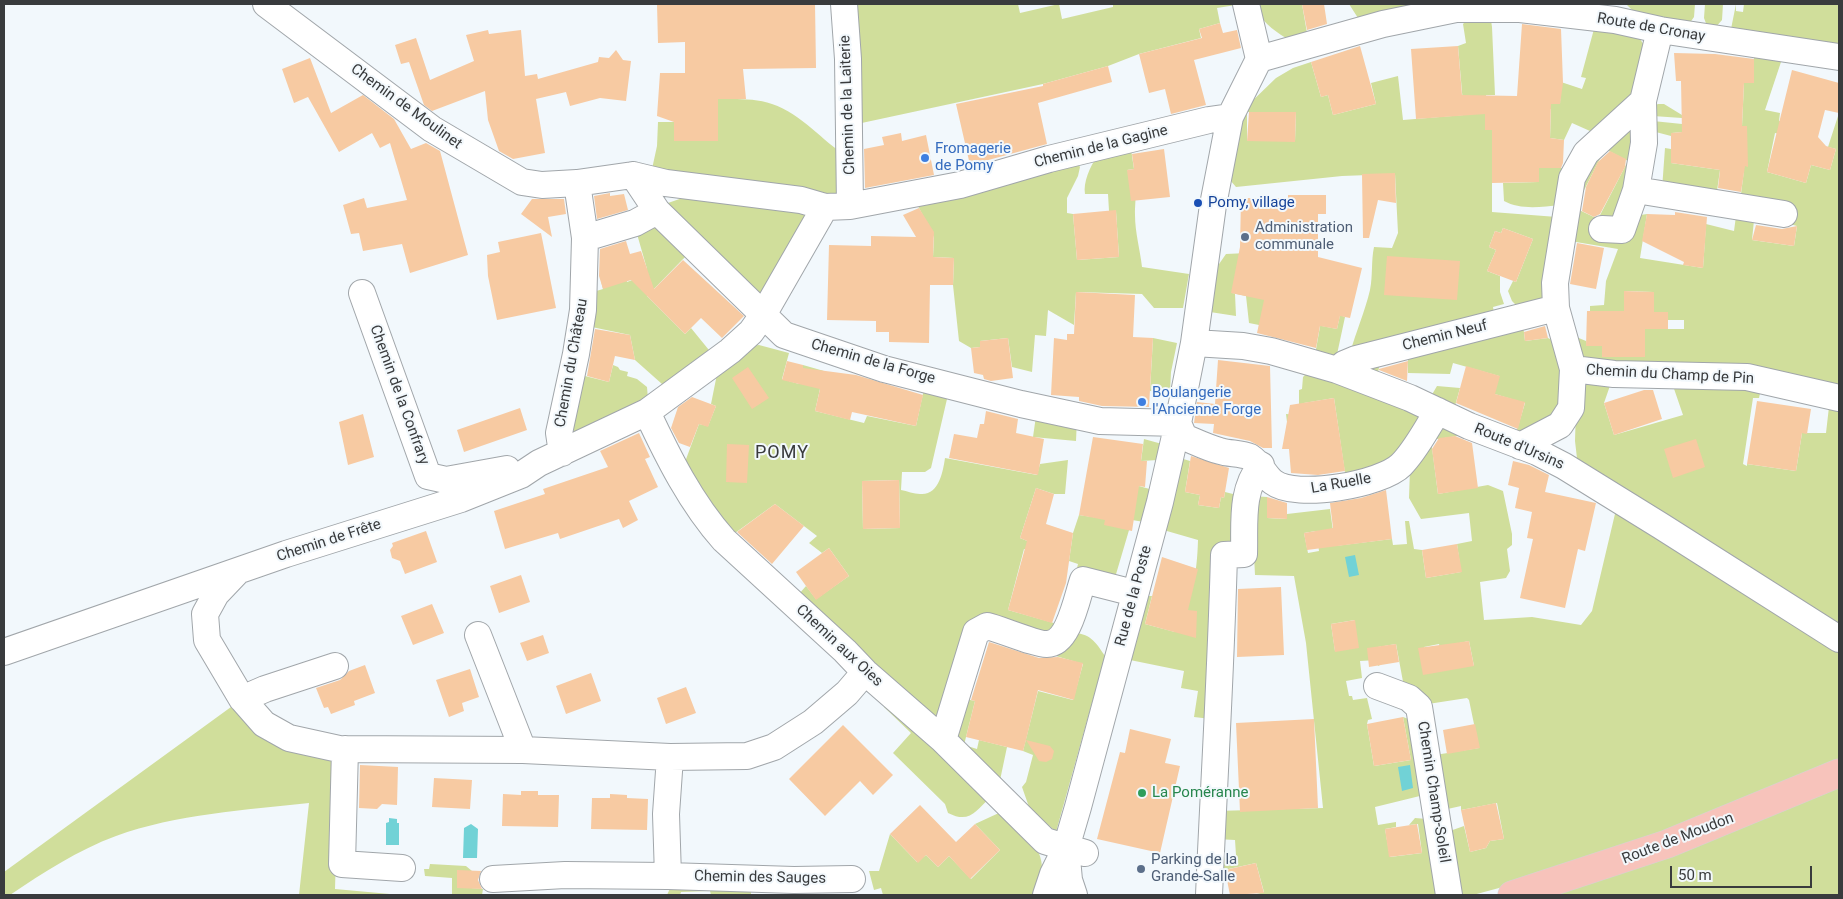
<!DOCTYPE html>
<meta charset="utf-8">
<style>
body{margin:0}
#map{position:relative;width:1843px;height:899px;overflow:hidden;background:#f2f8fc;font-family:Roboto,sans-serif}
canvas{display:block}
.frame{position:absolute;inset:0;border:5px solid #393b3d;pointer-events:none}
.scale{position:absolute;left:1670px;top:866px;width:142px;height:22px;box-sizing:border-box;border:2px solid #393b3d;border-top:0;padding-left:6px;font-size:15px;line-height:18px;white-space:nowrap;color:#393b3d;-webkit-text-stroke:4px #f2f8fc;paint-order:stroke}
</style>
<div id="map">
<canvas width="1843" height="899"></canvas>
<div class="frame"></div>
<div class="scale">50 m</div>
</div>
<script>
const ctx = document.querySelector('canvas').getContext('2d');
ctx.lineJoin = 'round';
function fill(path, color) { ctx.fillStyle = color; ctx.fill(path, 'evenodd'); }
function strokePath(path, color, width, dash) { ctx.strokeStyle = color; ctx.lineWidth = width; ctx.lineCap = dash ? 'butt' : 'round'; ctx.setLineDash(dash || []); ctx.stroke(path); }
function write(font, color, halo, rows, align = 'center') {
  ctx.font = font + ' Roboto,sans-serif'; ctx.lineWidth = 4; ctx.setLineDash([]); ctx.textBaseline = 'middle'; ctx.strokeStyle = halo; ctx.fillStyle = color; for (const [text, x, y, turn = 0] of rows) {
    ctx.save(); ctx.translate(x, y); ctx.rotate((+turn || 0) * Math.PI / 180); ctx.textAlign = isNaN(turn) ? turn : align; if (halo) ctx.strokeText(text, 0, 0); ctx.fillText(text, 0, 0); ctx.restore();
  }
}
fill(new Path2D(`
 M842 4H1018L1020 13 1059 4 1062 19 1113 7V4L1236 5 1217 8 1220 23 1199 29 1201 38 1139 54 1108 66 1043 84 857 124Z
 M1255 4H1302L1307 33 1286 38C1273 30 1259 20 1255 4Z
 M1349 4H1428L1358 18Z
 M1626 4H1695L1694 17 1689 24 1642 20Z
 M1705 4H1723L1722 20 1715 28 1707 26 1704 18Z
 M1736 4V11L1743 12 1744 4H1839V52L1729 39Z
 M1467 20H1491L1492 27 1495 95H1486L1485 129 1495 130 1492 150V212L1557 217 1547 297 1523 312 1512 301 1508 291 1513 281 1516 282 1533 239 1503 228 1501 233 1495 231 1489 247 1496 250 1487 271 1500 276V292L1504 304 1493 307 1495 319 1350 353C1356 332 1365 311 1370 290 1373 275 1371 261 1374 247L1392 248 1398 233 1395 174 1342 176 1236 187 1230 180 1238 136 1246 107 1276 78 1293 68 1311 62 1321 97 1328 95 1333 115 1376 104 1371 83 1398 76 1403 120 1464 115 1458 46 1466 43 1463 24ZM1247 112H1296L1295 141H1247Z
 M1594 29 1638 36 1646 48 1640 81 1618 112 1590 131 1572 123 1564 140 1550 138 1551 109 1521 102 1560 104 1561 82 1582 89 1586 78 1581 77Z
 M1754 56 1782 59 1765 110 1780 113 1779 121 1788 123 1785 135 1775 133 1767 172 1806 183 1811 165 1830 170 1836 149 1828 147 1839 113V391L1585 367 1574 336 1586 341 1587 346H1602V357H1644L1645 321 1660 329H1684V320H1668V312H1654L1653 292 1624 291V311H1590V306L1604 305 1606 281 1618 249 1570 241 1571 214 1593 157 1620 131 1633 129 1628 217 1647 214 1640 258 1703 268 1706 224 1734 231 1736 216 1754 220 1752 240 1794 246 1797 226 1662 189 1665 148 1671 149V163L1720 170 1717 191 1741 194 1744 170 1742 126 1744 83 1754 82ZM1605 149 1628 161 1598 219 1575 208Z
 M718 99C736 99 755 98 772 104 802 114 822 141 848 157L851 199 652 169 657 146 658 122H674V141H717Z
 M1658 104H1664L1682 115V118L1653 116 1654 106Z
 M1653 121 1682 124V132L1672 133 1671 136 1652 131Z
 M1131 149 1134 169 1127 170C1139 188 1135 196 1135 215 1135 232 1140 250 1142 267L1189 274 1183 308H1154L1142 294 1076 292 1074 325 1048 310 1046 336 1035 335 1032 372 1012 367 1008 338 980 341V347L971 348 959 341 953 285 954 258 933 257 934 237 918 206 1076 161 1080 167 1078 176 1067 198V213L1073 214 1077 260 1119 257 1116 211H1109L1108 194H1085C1083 183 1090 166 1097 157Z
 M1539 168H1563L1560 205C1541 207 1520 210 1504 201L1503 183 1538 182Z
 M691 195 799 207 805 216 769 290 759 295 669 209 668 203Z
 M658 223 687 255 647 296 685 334 691 328 713 355 669 385 662 384 635 360 630 335 587 326 593 292 603 289 601 281 625 274 627 282 640 277 647 269 635 227Z
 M1290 251 1259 325 1249 323 1246 296 1232 293 1235 294 1236 316 1210 312 1217 267 1226 254Z
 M1340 315 1345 317 1336 359 1315 355 1321 321 1322 326 1337 329Z
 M1523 325 1525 341 1548 338 1554 341 1561 375 1556 421 1516 433 1525 403 1488 392 1499 376 1453 363 1450 374 1408 373V360L1393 359 1380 362 1377 378 1363 371 1366 362Z
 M1153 338 1177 343 1171 372 1170 392 1150 391Z
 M759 345 789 353 782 379 799 384 803 365 824 371 815 411 864 423 867 416 916 426 924 389 943 390 947 399 931 468 925 472H902L901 490C907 491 914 494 920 494 939 496 943 471 945 458L1037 475 1040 464 1068 460 1065 494H1054L1036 488 1020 538 1032 543 1029 550 1024 549 1008 610 1061 625 1059 637 984 619 942 726 799 594 806 586 816 599 849 576 829 548 822 553 809 543 817 536 775 504 731 536 713 515 685 462 699 424 708 426 716 406 711 404 717 374 751 346ZM899 480 900 528 863 529 862 481Z
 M613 365 618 367 620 370 628 372 627 376 637 379 647 387 648 399 586 431H574L569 423 585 376 609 382Z
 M1307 373 1425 413 1383 470 1345 473 1334 398 1304 403 1305 421 1287 422 1286 414 1299 415V390L1302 389 1303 377Z
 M1577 373 1613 377 1604 403 1614 435 1683 415 1671 380 1762 384 1759 398H1753L1743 464 1747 466V464L1796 471 1802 433H1826L1830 398 1839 400V895H1530L1525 881 1473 895H1456L1447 832 1464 826 1470 852 1486 848 1490 841 1504 839 1497 803 1461 810V806L1443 810 1435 755 1479 748 1469 700 1467 698 1428 704 1404 687 1396 644 1378 647 1380 665 1378 666 1377 660 1360 661 1362 678 1346 681 1349 696H1352L1353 700 1367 698 1372 719 1368 720 1367 724 1374 766 1411 760 1403 717 1417 722 1428 794 1375 807 1378 825 1396 822V827L1385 829 1390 857 1422 853 1418 824 1409 825 1415 818 1427 819 1443 895H1253L1264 892 1256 863 1224 870 1226 879 1216 877 1215 860 1236 855 1235 840 1216 839V811L1323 808 1306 643 1294 576 1255 575 1251 496 1267 497V518L1286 519 1287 514 1330 509 1335 546 1392 539 1393 545 1407 544 1405 521H1409L1414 549 1422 550 1426 578 1461 572 1457 544 1472 541 1469 513 1421 519 1409 498 1410 469 1434 433 1447 427 1471 434 1431 440 1438 494 1488 485 1503 491 1512 534V545L1507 549 1510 571 1506 578 1480 582 1484 620 1532 617 1581 625 1592 611 1619 497 1578 467 1575 441ZM1316 531 1319 551 1308 553 1304 533ZM1355 620 1335 651 1331 624ZM1469 641 1474 666 1424 649V647L1439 644 1440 647Z
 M1437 386 1460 388 1453 413 1427 403Z
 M1037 409 1077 418 1076 441 1033 437Z
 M1144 439 1162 444 1158 460 1141 461Z
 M1180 458 1190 461 1185 492 1200 495 1198 505 1219 508 1221 497 1224 498 1225 492 1241 496 1211 719 1194 717 1198 691 1181 688 1184 671 1130 660 1145 596H1152L1145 624 1175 632C1192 600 1197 576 1198 540L1160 529Z
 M1139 486 1153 490 1144 522 1132 520 1114 581 1076 572 1078 564 1069 561 1073 533 1079 515 1099 518Z
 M1071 633C1090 633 1095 641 1105 656L1056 832 1029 807 1022 787 1026 782 1033 755 1023 751 1038 691 1073 700 1083 664 1049 654Z
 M961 698 975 701 964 745 977 749 979 740 1007 747 999 785 953 739Z
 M242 699 339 749 335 889 401 895H299L309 803C246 810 176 814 116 836 78 850 44 872 10 895H4V872Z
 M887 703 991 797C975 811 970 824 948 813L945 804 893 753 911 733 884 707Z
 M1001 812C1032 842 1051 849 1038 895H883L881 888 874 890 869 871H879L890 834 917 862 926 855 938 867 949 856 971 879 1000 850 975 824Z
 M430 864 466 866 472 871 471 888 483 889 482 895H452V878L425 876 424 869H429Z
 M672 884H751V895H711L710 891 681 892 680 895H667Z`), '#d0de9b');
fill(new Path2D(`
 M1355 555 1359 575 1349 577 1345 557Z
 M1410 765 1413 788 1402 791 1398 767Z
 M389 818 397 819V823H399V845H386V823L389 822Z
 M471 824 478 829 477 858H463L464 828Z`), '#71d2d6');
fill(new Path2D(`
 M657 4H815L816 68 743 69 746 99H718V141H674V122L657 116 660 73H685V42L658 43Z
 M1302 4H1324L1327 24 1307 30Z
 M1220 23 1223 33 1237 30 1241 48 1194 60 1206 105 1171 114 1165 89 1149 93 1139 54 1202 38 1199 29Z
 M1522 24 1561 29 1563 83 1560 104H1551L1550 138 1564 140 1563 163 1561 168H1539V182L1492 183V130H1485V114L1416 119 1411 49 1458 46 1462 95 1517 96Z
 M488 30 489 34 521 30 525 76 537 74 538 79 598 62 599 57 609 58 616 50 623 60 631 61 626 101 600 98 570 106 566 92 536 99 545 153 513 159 499 151 488 120 485 91 432 111 424 105 409 62 401 64 395 45 416 38 430 80 474 61 466 35Z
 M1360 46 1376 104 1333 115 1328 95 1321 97 1311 62Z
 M1674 53 1715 54 1754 59V83H1744L1742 126H1747L1748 167 1745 166 1741 192 1718 188 1720 170 1671 163V133L1682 132 1681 81H1676Z
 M310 58 331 113 363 95 394 119 411 149 426 143 440 151 468 255 410 273 402 244 363 251 359 233 351 234 343 205 364 198 367 208 407 200 390 143 380 148 372 133 339 152 308 97 294 103 282 69Z
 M1108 66 1112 82 1038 103 1047 144 970 165 956 104 1043 86V84Z
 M1792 70 1839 83V113L1825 110 1818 137 1826 146 1836 149 1830 170 1811 165 1806 183 1767 172Z
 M1249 112H1296L1295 142 1247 141Z
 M901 133 902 141 926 135 934 175 865 188 864 149 884 145 882 137Z
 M1164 149 1170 197 1131 201 1127 170 1134 169 1132 154Z
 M1610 151 1626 159 1625 167 1600 214 1594 217 1582 211 1586 187 1598 162Z
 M1395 173 1396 203 1378 200 1369 238H1363L1362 174Z
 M610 193V196L624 194 628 210 597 219 594 196Z
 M1288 195H1326V214H1318V257L1362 268 1350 318 1340 316 1337 329 1320 326 1316 348 1257 333 1264 300 1231 293 1240 247 1241 198H1288Z
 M532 199H564L566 214 548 217 552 237 521 214Z
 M919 208 934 232 933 257 954 258 953 285H930L929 343 889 342V332H876V321L827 320 829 245 871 246V236L916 237 903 215Z
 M1116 210 1119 257 1077 260 1073 214Z
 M1675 212 1707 217 1703 268 1683 265 1684 262 1642 241 1647 214 1675 215Z
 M1756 225 1782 229 1797 226 1794 246 1752 240Z
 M1503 228 1533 239 1516 282 1487 271 1496 250 1489 247 1495 231 1501 233Z
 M541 233 556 308 497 320 488 276 487 255 500 252 498 242Z
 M626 241 630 254 641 251 654 289 683 260 744 316 722 338 701 318 685 334 631 280 603 289 599 276 600 249Z
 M1577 243 1604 248 1596 289 1570 284Z
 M1387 256 1460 261 1457 300 1384 295Z
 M1624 291 1654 292V312H1668V329H1645V357H1602V346H1586L1587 311H1624Z
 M1076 292 1135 295 1133 337 1153 338 1149 407 1102 406 1079 401V397L1051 395 1054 338 1067 340V334H1074Z
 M1545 326 1548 338 1525 341 1524 332Z
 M595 329 630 335 635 360 615 356 609 382 587 376Z
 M1008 338 1013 378 991 381 984 379 983 375 974 373 971 348 980 347V341Z
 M1218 360 1270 366 1272 448H1263L1250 441 1213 433 1214 424 1194 423 1197 402 1215 404Z
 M787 361 803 365V368L856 375 923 395 916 426 852 412 850 420 815 411 820 389 782 380Z
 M1408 361 1407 381 1379 370V369Z
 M1466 366 1500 376 1495 394 1525 402 1518 429 1456 403Z
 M748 367 769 398 752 409 732 378Z
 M1644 390H1653L1662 419 1614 435 1604 403Z
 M692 397 716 406 708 427 699 424 690 447 679 443 671 428 678 407Z
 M1334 398 1345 471 1318 475 1291 473 1289 449H1282L1290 405Z
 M1757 401 1811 409 1807 434 1802 433 1796 471 1747 464Z
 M520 408 527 430 464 452 457 430Z
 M986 411 1018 419 1016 433 1044 439 1038 475 949 458 954 434 977 438 980 424H984Z
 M363 414 374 457 348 465 339 422Z
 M639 433 650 457 645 459 658 487 629 501 638 520 623 528 619 519 560 539 558 533 505 549 494 511 545 494 543 489 608 467 600 451Z
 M1455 436 1472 443 1478 488 1438 494 1432 449 1439 438Z
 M1093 437 1143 444 1141 461H1147L1145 487 1139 486 1132 531 1104 525 1105 520 1079 515Z
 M1696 439 1705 467 1673 478 1664 449Z
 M727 444 749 445 747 483 726 482Z
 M1191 456 1229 468 1224 498 1221 497 1219 508 1198 505 1200 495 1185 492Z
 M1513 461 1529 465 1549 475 1545 492 1596 503 1585 551 1578 549 1565 608 1520 598 1533 539 1527 538 1532 512 1515 508 1519 488 1508 485Z
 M899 480 900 528 863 529 862 481Z
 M1036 488 1054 494 1046 524 1073 533 1066 583 1052 623 1008 610 1027 541 1020 538Z
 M1386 490 1392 539 1307 550 1304 533 1333 528 1330 503 1361 498Z
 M1267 497 1287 503V519L1267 518Z
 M775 504 804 526 772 564 737 532Z
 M426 531 437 562 405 574 400 561 392 558 390 550 393 546 392 543Z
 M1457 544 1462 572 1426 578 1422 550Z
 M829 548 849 576 816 600 796 572Z
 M1162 557 1198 569 1188 610 1197 611 1196 638 1145 624Z
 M521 575 530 602 499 613 490 586Z
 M1281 587 1284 655 1237 657 1238 589Z
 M432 604 444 633 413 645 401 616Z
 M1355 620 1359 648 1335 652 1331 624Z
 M543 635 549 653 527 661 520 643Z
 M1469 641 1474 666 1423 675 1418 648Z
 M989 642 1039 658 1058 657 1083 663 1074 700 1038 690 1026 740 1050 746 1054 751 1052 759 1046 762 1039 761 1026 740 1023 751 966 737 975 701 971 700Z
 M1396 644 1399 662 1369 667 1367 648Z
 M365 665 375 693 354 701 355 705 331 714 328 707 324 708 316 688 340 680 349 671Z
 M470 669 479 697 462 703 464 711 449 717 436 680Z
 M591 673 601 701 566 714 556 686Z
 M686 687 696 713 666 724 657 698Z
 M1403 717 1411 760 1374 766 1367 724Z
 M1314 719 1318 808 1240 812 1236 723Z
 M1475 724 1480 748 1447 754 1443 730Z
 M843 725 893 775 873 795 860 781 825 816 789 779Z
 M1130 729 1171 739 1165 763 1180 766 1160 853 1097 839 1120 752 1125 753Z
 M360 765 398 767 397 805 382 804 377 809 359 808Z
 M434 778 472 780 470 809 432 807Z
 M521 791H538V795H559L558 827 502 826 503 794 521 795Z
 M610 794 627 795V798L648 799 647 830 591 829 592 798H610Z
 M1496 803 1504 839 1490 841 1486 848 1470 852 1461 810Z
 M920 805 956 842 975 824 1000 850 970 879 949 856 938 867 926 855 918 863 890 834Z
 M1417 824 1422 853 1389 857 1385 829Z
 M1256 863 1264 893 1230 895 1225 870Z
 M457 870 481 871 478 880 482 889 457 888Z`), '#f7caa2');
const minor = new Path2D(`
 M266 4 432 129 522 182 542 185 577 183 633 175 666 183 801 200 825 207 850 206 960 185 1049 159 1209 120 1230 117
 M844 4 848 59 850 206
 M1246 4 1259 59
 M1259 59 1383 24 1456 9H1520L1615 20 1660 30 1839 57
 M1643 101 1644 143 1636 190 1784 214
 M633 175 657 211 784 335 884 369 1021 404 1100 421 1178 423 1184 437C1196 442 1208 448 1220 451 1229 454 1241 453 1250 457 1261 464 1264 475 1273 482 1296 500 1382 484 1401 465 1416 450 1426 429 1438 411
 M1602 229 1622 230 1636 190
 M585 238 635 223 657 211
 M362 293 428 476 446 480 507 469
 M1194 343 1243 346 1271 351 1337 370 1410 398 1469 426 1537 452 1564 466 1661 526 1839 639
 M1573 369 1556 308 1555 283 1572 178 1586 153 1643 101 1660 30
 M1337 370 1344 364 1356 359 1556 308
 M647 412C668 457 691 503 724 540L845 651 865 672 943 740 1045 841 1085 853
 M1520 446 1560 425 1571 408 1573 369 1614 374 1747 377 1839 398
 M562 453 559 433 576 354 583 310 585 238 577 183
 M236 573 216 594 205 614 207 640 242 699 264 724 289 738 339 749 523 750 670 757 747 756 774 747 813 722 847 693 865 672
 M478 635 523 750
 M4 652 286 554 461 499 521 475 539 463 647 412 730 351 751 332 763 315 825 207
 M1377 686 1409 698 1419 707 1449 895
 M242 699 265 689 335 666
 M943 740 976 632 987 626C1000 629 1038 645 1047 644 1069 644 1077 597 1083 580L1134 593
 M345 749 342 864 402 868
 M670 757 666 814 668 876 794 880 852 879
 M1066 848 1069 880 1074 895
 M493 879 565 875 668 876
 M1046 895 1053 874 1066 848 1078 807 1160 502 1178 423 1194 343 1213 205 1230 117 1259 59
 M1209 895C1214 782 1221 668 1224 555L1244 554C1245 523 1240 491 1261 465`);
const major = new Path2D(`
 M1512 895 1667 844 1839 773`);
strokePath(minor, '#a1a6aa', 28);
strokePath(major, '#d3d4d4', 29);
strokePath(minor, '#fff', 26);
strokePath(major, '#f7c3bb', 28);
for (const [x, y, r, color] of [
 [925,158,5,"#3f7fe0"],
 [1198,203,5,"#1a4fb4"],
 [1245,237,5,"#5c6f8a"],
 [1142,402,5,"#3f7fe0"],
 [1142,793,5,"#2e9e5b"],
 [1141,869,5,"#5c6f8a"]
]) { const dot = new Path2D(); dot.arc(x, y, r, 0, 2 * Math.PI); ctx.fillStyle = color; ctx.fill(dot); strokePath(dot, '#f2f8fc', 2); }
write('15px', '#393b3d', '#f2f8fc', [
 ["Route de Cronay",1651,28,10],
 ["Chemin de la Laiterie",848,105,-92],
 ["Chemin de Moulinet",406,107,36],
 ["Chemin de la Gagine",1101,147,-14],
 ["Chemin Neuf",1445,336,-14],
 ["Chemin de la Forge",873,362,16],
 ["Chemin du Château",572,363,-80],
 ["Chemin du Champ de Pin",1670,375,3],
 ["Chemin de la Confrary",399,395,70],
 ["Route d'Ursins",1519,447,23],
 ["La Ruelle",1341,484,-10],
 ["Chemin de Frête",329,541,-18],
 ["Rue de la Poste",1134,596,-75],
 ["Chemin aux Oies",839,646,43],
 ["Chemin Champ-Soleil",1433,792,81],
 ["Route de Moudon",1678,839,-21],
 ["Chemin des Sauges",760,878,1]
]);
write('15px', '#366cbe', '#f2f8fc', [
 ["Fromagerie",935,149],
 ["de Pomy",935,166],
 ["Boulangerie",1152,393],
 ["l'Ancienne Forge",1152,410]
], 'left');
write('15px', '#164399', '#f2f8fc', [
 ["Pomy, village",1208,203]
], 'left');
write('15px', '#4e5e75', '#f2f8fc', [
 ["Administration",1255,228],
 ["communale",1255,245],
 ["Parking de la",1151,860],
 ["Grande-Salle",1151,877]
], 'left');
write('15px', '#27864d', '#f2f8fc', [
 ["La Poméranne",1152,793]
], 'left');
ctx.letterSpacing = '1px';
write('18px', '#393b3d', '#f2f8fc', [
 ["POMY",782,453]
]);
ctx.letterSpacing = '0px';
</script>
